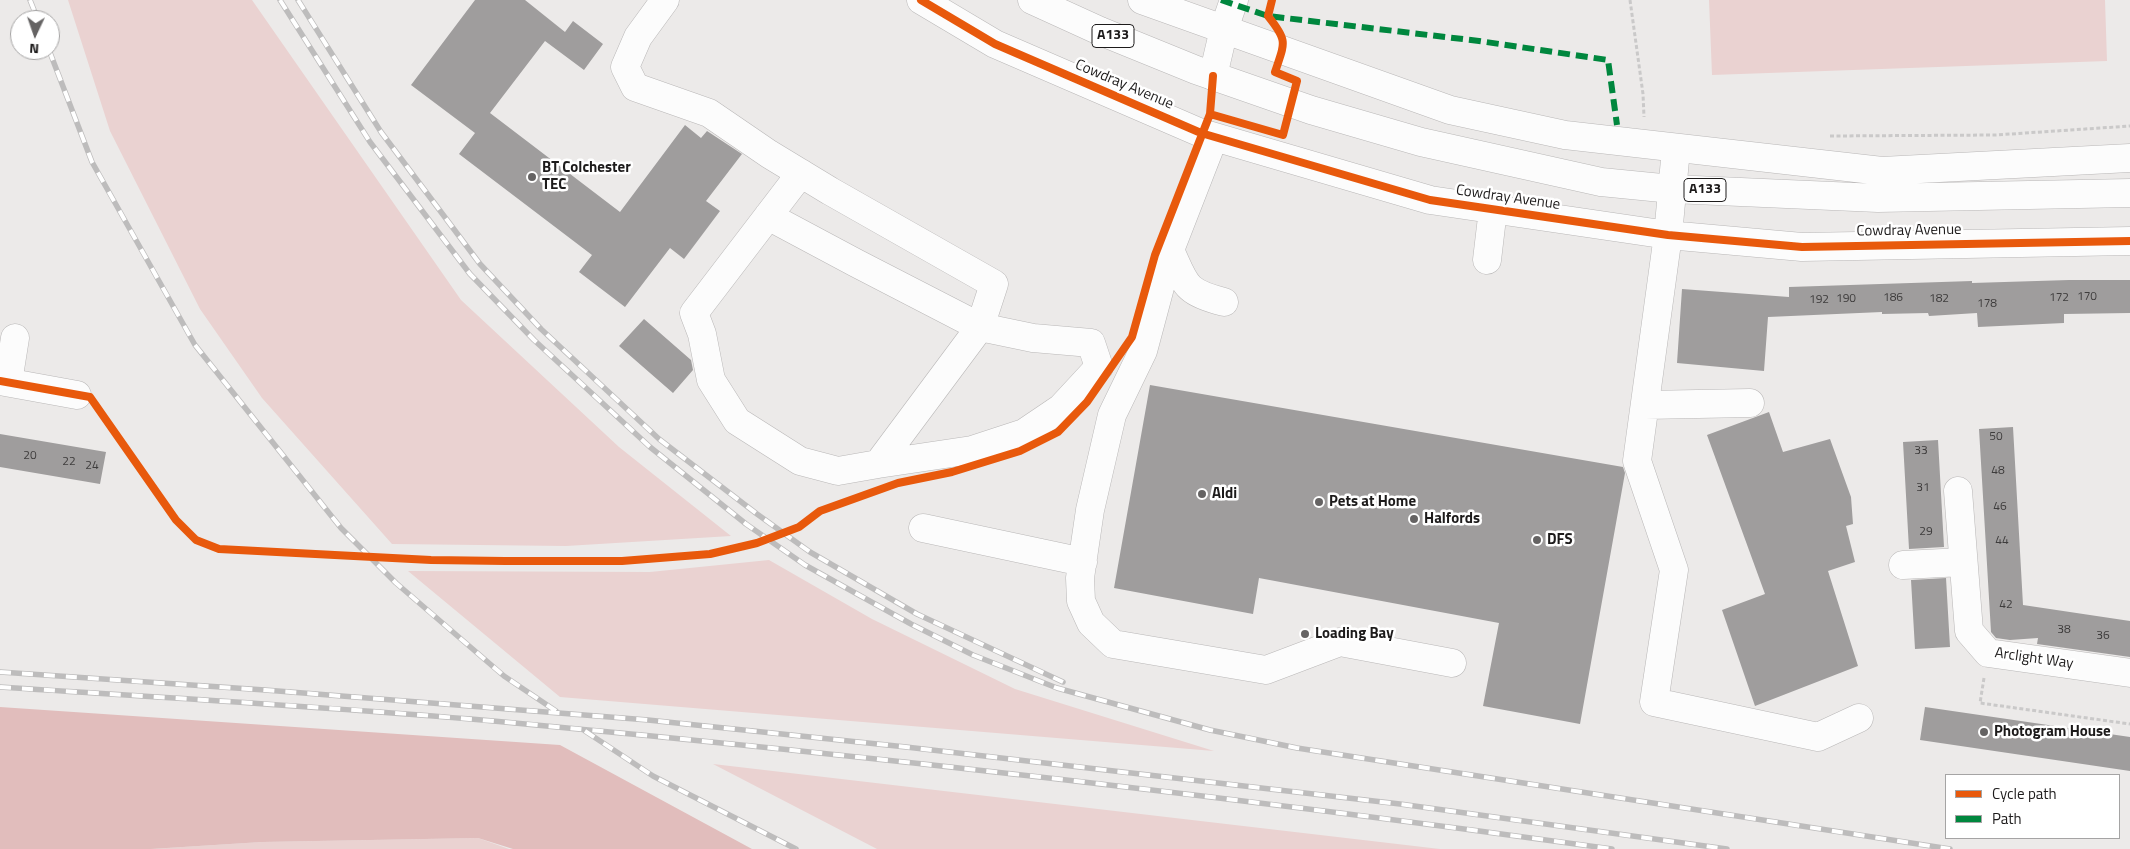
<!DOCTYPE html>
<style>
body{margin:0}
#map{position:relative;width:2130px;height:849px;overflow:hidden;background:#eceae9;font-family:"Titillium Web",sans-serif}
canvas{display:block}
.legend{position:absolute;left:1945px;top:774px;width:175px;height:65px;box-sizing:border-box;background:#fff;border:1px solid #a5a4a4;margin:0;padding:6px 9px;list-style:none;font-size:15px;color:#1d1b1b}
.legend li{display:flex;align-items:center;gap:10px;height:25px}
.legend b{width:25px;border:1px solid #a5a4a4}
.north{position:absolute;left:10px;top:10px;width:50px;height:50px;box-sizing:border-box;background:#fff;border:1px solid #a5a4a4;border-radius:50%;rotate:183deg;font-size:14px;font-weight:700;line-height:20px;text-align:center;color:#1d1b1b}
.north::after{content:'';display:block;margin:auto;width:18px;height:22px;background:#656363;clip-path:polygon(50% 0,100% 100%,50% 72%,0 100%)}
</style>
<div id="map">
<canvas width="2130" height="849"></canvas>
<ul class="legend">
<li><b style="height:6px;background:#e8590c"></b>Cycle path</li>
<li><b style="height:6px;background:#00873e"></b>Path</li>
</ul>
<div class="north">N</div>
</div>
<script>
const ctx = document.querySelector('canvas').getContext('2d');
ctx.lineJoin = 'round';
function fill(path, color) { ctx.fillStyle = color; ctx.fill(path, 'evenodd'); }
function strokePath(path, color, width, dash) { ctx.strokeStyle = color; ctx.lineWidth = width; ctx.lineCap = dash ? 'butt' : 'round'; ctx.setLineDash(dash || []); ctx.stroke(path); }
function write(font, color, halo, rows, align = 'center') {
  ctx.font = font + ' "Titillium Web",sans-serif'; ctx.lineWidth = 5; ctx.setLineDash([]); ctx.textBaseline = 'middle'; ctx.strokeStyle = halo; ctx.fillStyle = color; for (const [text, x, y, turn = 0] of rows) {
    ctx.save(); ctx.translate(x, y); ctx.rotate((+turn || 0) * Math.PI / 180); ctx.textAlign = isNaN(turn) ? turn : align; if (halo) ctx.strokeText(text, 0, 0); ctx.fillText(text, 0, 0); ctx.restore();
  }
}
fill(new Path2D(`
 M68 0H252L461 300 619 447 731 536 566 546 392 544 262 398 200 309 110 131Z
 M1709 0H2105L2107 61 1712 75Z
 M769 560 872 619 1015 689 1214 751 560 697 408 571 650 572Z
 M713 764 1440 849H877Z
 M478 838 509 849H151L262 842Z`), '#ead2d1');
fill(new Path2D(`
 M0 707 560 745 752 849H513L478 838 262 842 151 849H0Z`), '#e1bdbc');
fill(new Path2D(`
 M475 0H525L565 32 573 21 603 44 584 70 545 41 490 113 620 212 685 125 701 138 707 131 742 154 706 201 720 211 684 259 670 248 625 307 579 272 592 255 459 154 475 133 411 85Z
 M2069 280H2130V313L2064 314V323L1978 327 1977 313 1929 316 1928 313 1882 314V312L1768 317 1764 371 1677 363 1682 289 1789 297V287L1972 281V283Z
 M644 319 691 360 693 370 673 393 619 346Z
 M1150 385 1623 467 1625 473 1580 724 1483 706 1499 623 1259 578 1253 614 1114 588Z
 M1769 412 1783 452 1830 439 1851 497 1853 524 1846 526 1855 562 1828 571 1858 666 1755 706 1722 610 1765 594 1707 435Z
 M2013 427 2023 605 2130 621V657L2037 644 2038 638 2010 640 1996 638 1991 632 1979 429Z
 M0 434 106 452 100 484 0 467Z
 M1938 440 1944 547 1909 549 1903 442Z
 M1946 578 1950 647 1915 649 1911 580Z
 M1925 707 2130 737V771L1920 740Z`), '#9f9d9d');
const minor = new Path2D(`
 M665 0 638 37 625 67 635 87 709 113 769 154 830 191 994 284 980 327 878 464 838 471 800 461 737 421 711 380 702 334 694 313 801 173
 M921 0 995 44 1201 133 1430 200 1668 235 1802 247 2130 241
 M1213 76 1224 29 1234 0
 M1214 137 1170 250 1143 351 1112 415 1090 510 1080 578 1081 601 1091 623 1113 644 1266 670 1340 642 1452 663
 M1676 149 1668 235 1637 461 1674 570 1654 702 1818 737 1859 718
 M768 216 856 263 980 327 1033 338 1091 343 1099 367 1061 408 1024 433 972 450 878 464
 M1170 250C1186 285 1184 292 1224 302
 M1487 260 1493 209
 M0 381 77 395
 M8 382 15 338
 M1645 405 1750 403
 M1958 491 1969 631 1988 653 2130 673
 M923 528 1083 562
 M1903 565 1963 562`);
const major = new Path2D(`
 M1032 0 1100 31 1196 70 1311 110 1421 142 1601 182 1672 189 1878 198 2130 193
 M1142 0 1450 110 1565 135 1882 171 2130 158`);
strokePath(minor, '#b9b7b7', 29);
strokePath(major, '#b9b7b7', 29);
strokePath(new Path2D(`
 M1630 0 1643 94 1644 117
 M1830 136 1996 135 2130 126
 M1984 678 1980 703 2130 724`), '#cac9c9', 3, [4, 2.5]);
strokePath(minor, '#fcfcfc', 28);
strokePath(major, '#fcfcfc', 28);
const rail = new Path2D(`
 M30 0 38 20
 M280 0 370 142 470 274 534 340 650 447 746 524 805 565 911 624 973 655 1057 688 1210 730 1297 748 1950 849
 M298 0 381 132 480 264 541 329 659 439 757 514 810 552 917 614 1063 682
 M49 50 92 162 195 345 341 528 396 583 504 676 556 711
 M0 672 265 690 648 720 906 747 1400 804 1727 849
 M0 687C168 698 336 707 504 722 874 756 1244 798 1612 849
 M585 731 653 776 796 849`);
strokePath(rail, '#bdbcbc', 5.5);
strokePath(rail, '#fff', 4, [11]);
strokePath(new Path2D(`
 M1221 0 1268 16 1479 41 1608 60 1617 125`), '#00873e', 6, [12, 6]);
strokePath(new Path2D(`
 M921 0 995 44 1201 133 1430 200 1668 235 1802 247 2130 241
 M1210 114 1283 135 1297 81 1275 72C1285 42 1288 41 1268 16L1272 0
 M0 381 90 397 176 520 196 540 219 549 431 560 505 561H622L710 554 757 543 799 527 820 511 898 483 952 472 1020 451 1058 432 1087 402 1132 337 1155 255 1210 114 1213 76`), '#e8590c', 8);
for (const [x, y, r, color] of [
 [532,177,5,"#656363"],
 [1202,494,5,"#656363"],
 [1319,502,5,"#656363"],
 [1414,519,5,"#656363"],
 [1537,540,5,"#656363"],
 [1305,634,5,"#656363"],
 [1984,732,5,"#656363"]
]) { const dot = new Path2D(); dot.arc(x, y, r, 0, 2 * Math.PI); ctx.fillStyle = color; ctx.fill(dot); strokePath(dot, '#fff', 2); }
write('12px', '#3e3c3c', null, [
 ["170",2087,297],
 ["186",1893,298],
 ["172",2059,298],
 ["190",1846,299],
 ["182",1939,299],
 ["192",1819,300],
 ["178",1987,304],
 ["50",1996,437],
 ["33",1921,451],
 ["20",30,456],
 ["22",69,462],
 ["24",92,466],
 ["48",1998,471],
 ["31",1923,488],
 ["46",2000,507],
 ["29",1926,532],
 ["44",2002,541],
 ["42",2006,605],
 ["38",2064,630],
 ["36",2103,636]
]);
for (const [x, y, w] of [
 [1113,36,42],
 [1705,190,42]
]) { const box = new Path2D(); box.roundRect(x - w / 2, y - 11.5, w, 23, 4); ctx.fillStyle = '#fff'; ctx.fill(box); strokePath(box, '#1d1b1b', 1); }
write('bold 14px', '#1d1b1b', null, [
 ["A133",1113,36],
 ["A133",1705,190]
]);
write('15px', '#1d1b1b', '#fff', [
 ["Cowdray Avenue",1124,85,23],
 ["Cowdray Avenue",1508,198,8],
 ["Cowdray Avenue",1909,231,-1],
 ["Arclight Way",2034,659,8]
]);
write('bold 15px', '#1d1b1b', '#fff', [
 ["BT Colchester",542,168],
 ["TEC",542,185],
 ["Aldi",1212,494],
 ["Pets at Home",1329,502],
 ["Halfords",1424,519],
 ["DFS",1547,540],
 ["Loading Bay",1315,634],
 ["Photogram House",1994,732]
], 'left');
</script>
